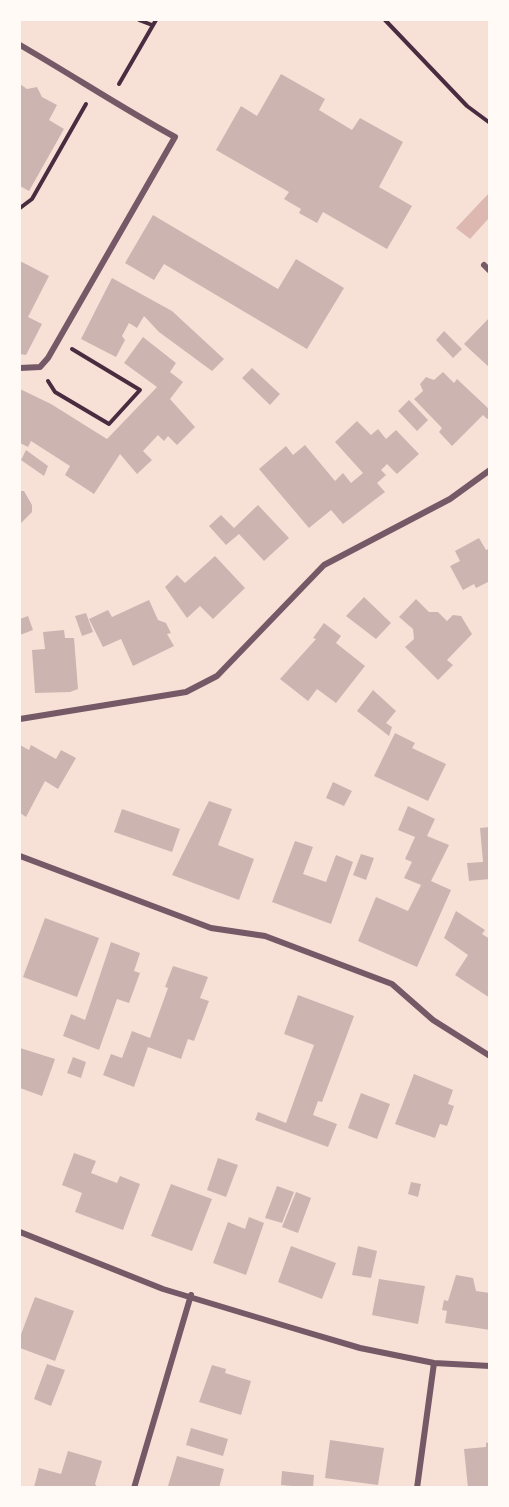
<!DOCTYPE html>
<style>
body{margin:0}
#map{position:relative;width:509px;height:1507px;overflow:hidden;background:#f7e1d7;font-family:"Public Sans",sans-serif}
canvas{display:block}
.frame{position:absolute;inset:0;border:21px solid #fffaf5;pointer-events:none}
</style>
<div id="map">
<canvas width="509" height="1507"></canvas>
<div class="frame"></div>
</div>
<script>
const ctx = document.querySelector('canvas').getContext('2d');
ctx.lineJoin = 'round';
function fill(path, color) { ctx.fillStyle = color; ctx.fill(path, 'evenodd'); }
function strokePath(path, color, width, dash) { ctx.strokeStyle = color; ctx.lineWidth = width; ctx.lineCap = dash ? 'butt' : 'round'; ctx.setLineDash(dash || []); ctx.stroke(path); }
fill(new Path2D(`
 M489 193V218L470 239 456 228Z`), '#dcb8b0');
fill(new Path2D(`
 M281 74 325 99 319 110 352 130 360 118 403 142 379 187 412 206 387 249 323 212 317 223 299 213 301 209 284 199 289 192 216 150 241 106 257 116Z
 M20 84 27 89 37 87 42 97 57 105 49 120 64 129 29 191 20 186Z
 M153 215 278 289 296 259 344 288 307 349 164 264 154 280 125 263Z
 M20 261 49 276 28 317 42 324 26 355 20 354Z
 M112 278 172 311 224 359 212 371 159 332 144 316 137 328 129 323 122 336 125 340 116 357 81 339Z
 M490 317V368L464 344Z
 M444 331 462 349 453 358 436 340Z
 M143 337 176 363 170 372 183 382 170 399 195 427 177 445 168 436 164 441 158 435 143 451 152 460 137 474 120 454 94 494 65 475 70 466 31 441 28 447 20 443V389L51 404 107 439 157 387 124 363Z
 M252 368 280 394 270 405 242 378Z
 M443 372 454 383 457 379 490 410V417L487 419 483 415 452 446 439 432 442 428 414 399 423 391 420 384 426 377 434 380Z
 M409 400 428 420 417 431 398 411Z
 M357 421 371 435 378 429 386 439 396 430 419 454 397 474 387 464 381 470 386 475 377 483 385 492 343 524 331 510 309 528 259 469 286 446 293 455 305 445 335 481 343 473 351 483 363 473 335 442Z
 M26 450 48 466 44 476 21 460Z
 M20 491H24L32 505V512L20 524Z
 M258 505 289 538 264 561 239 534 226 545 209 526 221 515 234 528Z
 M479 538 486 550 490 548V581L476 588 474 584 463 590 450 566 460 561 455 551Z
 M215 556 245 588 213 619 200 606 187 618 165 587 177 575 185 583Z
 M364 597 391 623 376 639 346 616Z
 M416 599 429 612H438L447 621 453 615 461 616 472 634 447 660 453 665 438 680 405 647 414 639 413 629 399 617Z
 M149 600 158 620 166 623 171 633 167 634 174 646 133 666 121 639 103 647 89 619 108 610 112 617Z
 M86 613 93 632 82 636 75 616Z
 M28 616 33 630 20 635V619Z
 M324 623 341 636 336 643 365 666 336 703 317 689 308 701 280 679 316 639 313 638Z
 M64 630 65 638H74L78 689 70 692 35 693 32 650 45 649 43 632Z
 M373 690 396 711 386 723 392 727 389 736 357 711Z
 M395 733 415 743 412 748 446 764 428 801 374 776Z
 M20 745 29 750 31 745 56 759 61 750 76 758 58 789 45 781 26 817 20 813Z
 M333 782 352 791 344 806 326 798Z
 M209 801 232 809 218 845 254 859 239 900 172 875Z
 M408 806 435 819 427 836 449 845 431 881 451 890 417 967 358 941 376 897 408 911 421 885 404 878 412 862 405 859 415 837 398 830Z
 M122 809 180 829 172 852 114 832Z
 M490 827V879L469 881 467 863 483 862 480 828Z
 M295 841 313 847 303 874 326 882 336 855 353 862 331 924 272 902Z
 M361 854 374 858 366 880 353 875Z
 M456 911 485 930 482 934 490 939V998L455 975 468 955 444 938Z
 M45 918 99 938 77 997 23 977Z
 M111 942 140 953 134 971 140 973 129 1003 117 999 99 1050 63 1036 71 1014 85 1020Z
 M173 966 208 977 200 998 209 1001 194 1041 188 1039 181 1059 148 1047 134 1087 103 1075 111 1054 122 1058 132 1031 150 1038 168 988 165 987Z
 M298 995 354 1016 322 1102 318 1101 313 1115 337 1124 328 1147 255 1120 258 1112 286 1123 314 1045 284 1034Z
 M20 1048 55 1059 42 1096 20 1088Z
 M73 1057 86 1062 81 1078 67 1073Z
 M414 1074 453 1090 448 1104 454 1106 447 1126 440 1124 435 1138 395 1124Z
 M361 1093 390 1104 377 1139 348 1128Z
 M74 1153 96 1161 91 1173 117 1183 120 1176 140 1184 123 1230 75 1212 82 1193 62 1185Z
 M218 1158 238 1165 226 1197 207 1190Z
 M411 1182 421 1184 418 1197 408 1194Z
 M171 1184 212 1199 192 1251 151 1236Z
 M277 1186 294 1192 282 1223 265 1218Z
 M296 1192 311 1198 298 1233 282 1227Z
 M249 1217 264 1223 246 1275 213 1263 228 1222 245 1229Z
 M291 1246 336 1263 322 1299 278 1282Z
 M358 1246 377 1251 371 1278 352 1275Z
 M456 1275 473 1278 476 1291 490 1293V1330L445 1323 447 1311 442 1310 444 1300 448 1301Z
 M379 1279 425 1286 418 1324 372 1315Z
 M35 1297 74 1311 55 1361 20 1348V1337Z
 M47 1364 65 1370 51 1406 34 1399Z
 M212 1365 226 1369 225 1373 251 1381 241 1415 199 1402Z
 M191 1428 228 1439 223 1456 186 1445Z
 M330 1440 384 1448 378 1485 325 1478Z
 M490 1442V1488H468L464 1449 486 1447V1443Z
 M68 1451 102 1461 95 1484 98 1488 34 1487 39 1468 61 1474Z
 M177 1456 224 1469 219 1488 168 1486Z
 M282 1471 314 1475 313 1488 281 1485Z`), '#ccb4b1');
strokePath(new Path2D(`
 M139 20 152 25
 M385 20 467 106 490 123
 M119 84 156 20
 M20 208 32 199 86 104
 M48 381 55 392 109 424 140 390 72 349`), '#4a2c40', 4);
strokePath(new Path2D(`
 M20 45C72 75 122 108 175 137L48 358 40 367 20 368
 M484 265 490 271
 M20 719 186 692 217 676 324 565 450 499 490 470
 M20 856 211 928 265 936 392 984 433 1020 490 1056
 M20 1232 163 1289 289 1327 360 1348 434 1363 490 1366
 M134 1488 191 1295
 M417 1488 434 1363`), '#755966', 6);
</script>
